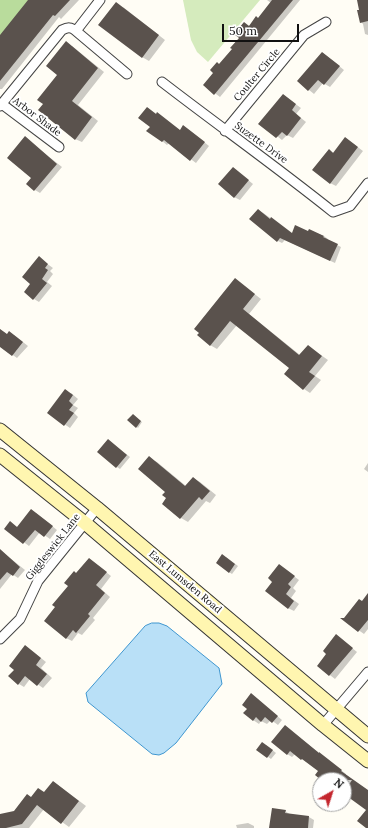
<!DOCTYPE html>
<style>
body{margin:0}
#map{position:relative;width:368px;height:828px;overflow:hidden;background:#fffdf5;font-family:Lora,serif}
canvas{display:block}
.north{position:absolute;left:312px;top:772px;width:40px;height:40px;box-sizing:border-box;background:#fff;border:1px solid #a0a0a0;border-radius:50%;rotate:39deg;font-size:11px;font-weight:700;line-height:16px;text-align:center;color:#111}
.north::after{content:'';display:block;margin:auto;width:14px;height:18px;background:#c4262e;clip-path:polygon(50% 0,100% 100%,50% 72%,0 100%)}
.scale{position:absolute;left:222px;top:24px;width:77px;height:18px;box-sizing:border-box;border:2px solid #111;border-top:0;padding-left:5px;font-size:12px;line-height:14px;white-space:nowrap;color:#111;-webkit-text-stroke:3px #fff;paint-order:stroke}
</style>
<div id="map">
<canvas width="368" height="828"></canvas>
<div class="north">N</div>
<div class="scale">50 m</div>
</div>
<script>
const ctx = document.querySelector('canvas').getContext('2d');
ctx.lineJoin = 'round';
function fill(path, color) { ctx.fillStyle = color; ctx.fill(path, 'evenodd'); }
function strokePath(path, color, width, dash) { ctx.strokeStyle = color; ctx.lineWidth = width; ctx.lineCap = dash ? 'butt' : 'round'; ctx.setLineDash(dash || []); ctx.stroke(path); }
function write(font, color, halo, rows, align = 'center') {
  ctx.font = font + ' Lora,serif'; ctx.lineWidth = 4; ctx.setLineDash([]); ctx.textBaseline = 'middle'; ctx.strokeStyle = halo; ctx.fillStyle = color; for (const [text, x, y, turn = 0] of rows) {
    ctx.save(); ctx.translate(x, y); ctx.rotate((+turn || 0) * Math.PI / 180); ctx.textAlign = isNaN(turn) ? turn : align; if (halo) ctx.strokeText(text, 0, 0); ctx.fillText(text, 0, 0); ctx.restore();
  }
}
fill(new Path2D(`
 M183 0H260L208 62 197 52 191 40Z`), '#d5ebbd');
fill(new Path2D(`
 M0 0H30L0 37Z`), '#b9dc9c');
const water = new Path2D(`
 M152 623H159L167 626 219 668 222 684 176 743 164 753 159 755 152 754 88 702 86 693 145 626Z`);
fill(water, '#b9e0f7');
strokePath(water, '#3f96cf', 1);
fill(new Path2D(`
 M36 0H79L61 19 59 17 2 89H0V36Z
 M267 0H300L220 97 204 85 233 49 240 38 244 23 249 26 258 19 271 3Z
 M358 0H368V35L365 34 363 24 361 22Z
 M123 7 165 40 149 61 142 57Z
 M72 46 104 72 78 105 98 121 82 142 75 139 45 104Z
 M323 53 344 70 330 87 323 83 314 94 298 81Z
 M283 95 301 108 296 114 306 122 293 138 287 135 282 140 260 123Z
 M148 108 180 131 189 130 209 146 196 163 169 143 167 145 162 141 151 127Z
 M25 138 62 167 40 193 35 190Z
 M351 142 363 151 336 186 330 183 329 150 334 153Z
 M233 168 253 184 240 200 234 197Z
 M262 212 292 234 308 232 309 230 324 236 328 239 327 240 341 247 335 263 285 240 282 243 278 241Z
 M39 258 53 268 50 271 53 274 47 282 52 286 39 302 34 299 32 284Z
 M235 279 261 299 249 314 300 355 308 346 328 360 315 376 321 380 310 393 304 389 290 368 237 325 217 349 210 345Z
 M0 329 7 335H14L28 346 17 358 0 346Z
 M71 393 78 399 73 405 78 408 74 413 78 417 70 428 48 413Z
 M134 416 142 422 138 428 137 427Z
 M108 440 130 457 120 469 117 467Z
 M149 458 157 462 186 486 193 478 200 482 216 495 210 503 206 501 188 522 181 518 164 503 168 498 167 492Z
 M368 463V472L364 469Z
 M36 513 57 530 50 539 40 532 29 546 5 528 10 523 17 527Z
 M0 550 25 570 18 578 12 574 0 589Z
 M226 557 238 566 232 574 229 572Z
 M89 559 111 576 101 589 110 597 93 618 95 620 82 635 78 633 72 641 66 638 56 607 77 574Z
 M279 565 299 580 293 588 296 591 291 598 299 604 294 611 288 608 273 581Z
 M368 594V629L364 634 344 620 362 602Z
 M337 636 357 652 335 679 318 666 328 654Z
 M31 650 46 662 41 668 52 678 43 688 30 679 24 687 19 684Z
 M252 695 282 720 278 725 271 720 267 724 261 721 259 724 253 720 248 709Z
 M286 727 346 774V775L368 791V828V810L344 793V780H323L319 771 295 754 292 757 287 754Z
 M266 745 276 753 271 759 257 749Z
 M54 782 86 806 69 827 44 809 29 828H0V815L15 812 32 798 45 793Z
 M285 811 291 815 309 817 314 820 313 828H270Z
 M248 823 254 826V828H237L236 825Z`), '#0003');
fill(new Path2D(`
 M28 0H70L55 16 53 15 0 81V35Z
 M272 0H293L214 95 203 85 213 73 210 70 217 62 219 64 232 49 230 48 239 38 234 34 244 22 249 26 256 16 258 18Z
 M357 0H368V21L360 23 357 10H359Z
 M116 2 159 35 142 58 98 25Z
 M66 41 98 68 72 101 92 117 75 140 38 110 43 104 37 100 57 75 46 66Z
 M322 52 340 66 324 85 318 80 308 91 297 81Z
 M283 94 296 104 292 110 301 118 287 136 282 132 276 138 258 124Z
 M147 107 156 114 157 112 180 130 183 125 205 142 190 161 164 140 162 142 146 131 150 127 138 118Z
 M25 136 57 164 34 191 26 184 31 178 7 158Z
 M345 137 358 147 330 184 312 170 329 149 333 153Z
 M233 167 249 180 234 198 218 184Z
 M258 209 270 219 271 217 292 233 295 225 308 231 309 229 324 236 323 237 338 244 330 261 280 238 277 242 249 219Z
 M39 256 48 264 45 268 48 270 42 279 47 283 33 300 24 292 30 284 22 277Z
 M235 278 255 294 243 309 299 355 308 345 322 356 309 372 315 376 303 390 284 374 289 368 230 321 210 346 197 335 199 333 194 329Z
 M0 329 7 334 9 331 23 342 12 356 0 347Z
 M65 389 73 395 69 401 73 405 69 410 74 413 64 426 47 413Z
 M133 414 141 421 136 428 127 420Z
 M108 439 127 455 116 468 97 452Z
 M149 456 185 486 193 477 210 491 202 500 199 497 180 519 162 504 166 498 162 495 165 492 138 469Z
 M31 509 53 526 44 537 35 530 23 544 4 529 10 521 17 527Z
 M0 549 20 567 13 576 7 572 0 580Z
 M222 554 235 564 229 573 216 563Z
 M89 558 107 572 96 585 105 593 88 614 90 616 76 633 73 630 66 639 44 621 55 607 52 605 68 586 64 583 74 571 76 573Z
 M279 564 295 576 288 584 291 587 286 594 294 601 288 609 265 591 272 582 268 578Z
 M368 593V620L358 632 340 618H344L359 599 362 601Z
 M336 634 353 648 329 676 317 666 326 654 323 651Z
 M25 645 41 658 36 665 47 674 37 686 25 676 18 685 8 676 14 670 9 666Z
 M251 693 278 716 272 723 265 717 261 722 256 717 253 721 243 713 247 709 242 705Z
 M285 725 319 753V752L342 770 341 771 368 790V828H366L357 821 366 810 344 794V792L352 780H321L315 775 318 771 302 759 301 760 290 751 287 755 271 742Z
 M262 742 273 750 267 758 256 750Z
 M53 781 79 801 61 824 37 805 22 824 6 828H0V814L14 811 27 794 31 797 38 788 44 792Z
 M272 808 286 810 285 813 309 816 308 828H269Z`), '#5a524d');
const minor = new Path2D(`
 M76 31 127 74
 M162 82C219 126 277 167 333 212L350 206 368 183
 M2 104 59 147
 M0 106 62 30C68 27 71 27 76 31L100 0
 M225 131 304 35 326 22
 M0 639 20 619 38 581 97 508
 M323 725 368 672`);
const secondary = new Path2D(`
 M0 430 97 508 368 736
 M0 455 85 523 323 725 368 761`);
strokePath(minor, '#444', 11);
strokePath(secondary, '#333', 15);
strokePath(minor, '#fff', 9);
strokePath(secondary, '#fff6b0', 13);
write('10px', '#111', '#fff', [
 ["Coulter Circle",257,75,-50],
 ["Arbor Shade",37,117,37],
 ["Suzette Drive",261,143,36],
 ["Giggleswick Lane",53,547,-52],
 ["East Lumsden Road",185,582,40]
]);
</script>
